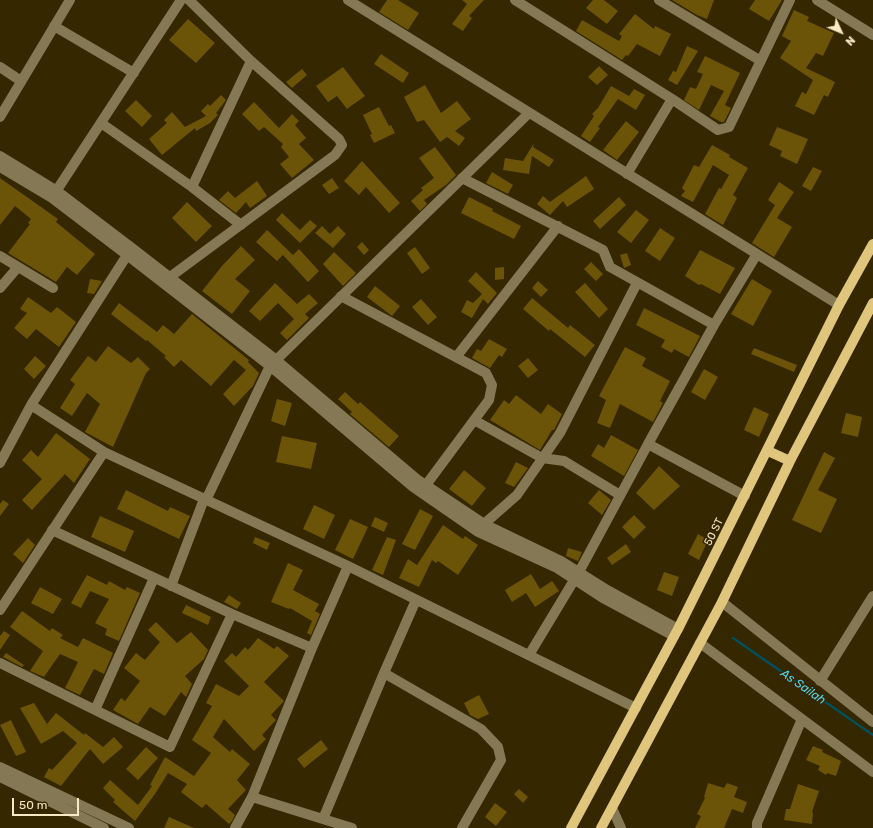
<!DOCTYPE html>
<style>
body{margin:0}
#map{position:relative;width:873px;height:828px;overflow:hidden;background:#352700;font-family:Rubik,sans-serif}
canvas{display:block}
.north{position:absolute;left:821px;top:12px;width:40px;height:40px;-webkit-text-stroke:3px #352700;paint-order:stroke;rotate:134deg;font-size:11px;font-weight:700;line-height:16px;text-align:center;color:#f7e9c4}
.north::after{content:'';display:block;margin:auto;width:14px;height:18px;background:#f7e9c4;clip-path:polygon(50% 0,100% 100%,50% 72%,0 100%)}
.scale{position:absolute;left:12px;top:798px;width:67px;height:18px;box-sizing:border-box;border:2px solid #f7e9c4;border-top:0;padding-left:5px;font-size:12px;line-height:14px;white-space:nowrap;color:#f7e9c4;-webkit-text-stroke:3px #352700;paint-order:stroke}
</style>
<div id="map">
<canvas width="873" height="828"></canvas>
<div class="north">N</div>
<div class="scale">50 m</div>
</div>
<script>
const ctx = document.querySelector('canvas').getContext('2d');
ctx.lineJoin = 'round';
function strokePath(path, color, width, dash) { ctx.strokeStyle = color; ctx.lineWidth = width; ctx.lineCap = dash ? 'butt' : 'round'; ctx.setLineDash(dash || []); ctx.stroke(path); }
function fill(path, color) { ctx.fillStyle = color; ctx.fill(path, 'evenodd'); }
function write(font, color, halo, rows, align = 'center') {
  ctx.font = font + ' Rubik,sans-serif'; ctx.lineWidth = 3; ctx.setLineDash([]); ctx.textBaseline = 'middle'; ctx.strokeStyle = halo; ctx.fillStyle = color; for (const [text, x, y, turn = 0] of rows) {
    ctx.save(); ctx.translate(x, y); ctx.rotate((+turn || 0) * Math.PI / 180); ctx.textAlign = isNaN(turn) ? turn : align; if (halo) ctx.strokeText(text, 0, 0); ctx.fillText(text, 0, 0); ctx.restore();
  }
}
strokePath(new Path2D(`
 M733 638 873 735`), '#01505b', 2.5);
fill(new Path2D(`
 M387 0H398L419 13 408 30 379 12Z
 M462 0H484L469 16 472 18 463 31 452 24 467 4Z
 M593 0H604L618 11 607 24 586 8Z
 M672 0H714L707 19 697 15Z
 M755 0H782L769 21 749 9Z
 M794 10 809 17 807 21 834 33 823 56 816 53 806 68 835 82 828 97 824 95 814 115 795 106 802 92 806 94 813 80 780 58 791 41 782 36Z
 M635 14 654 29 655 26 671 34 660 56 637 44 628 56 626 55 622 60 576 31 582 20 619 41 622 36 619 34Z
 M188 19 215 43 196 63 169 40Z
 M687 46 698 51 677 85 668 80 673 71 676 72Z
 M381 54 409 73 403 83 374 64Z
 M705 56 740 73 725 105 731 108 724 122H721L710 116 724 91 711 85 699 110 684 100 690 87 696 89 703 74 697 72Z
 M599 66 608 75 597 85 588 77Z
 M343 67 365 96 347 109 337 96 328 102 316 86Z
 M302 69 307 75 292 88 286 82Z
 M425 85 441 113 457 101 471 119 455 131 465 138 459 146 447 137 440 142 424 120 417 122 404 97Z
 M611 86 629 96 634 89 645 95 636 110 618 99 598 127 600 128 590 142 581 136 594 116 592 114 598 108Z
 M221 95 226 100 216 113 218 115 210 123 196 131 195 128 162 155 149 139 167 123 164 120 172 112 185 127 206 116 201 111 208 104 210 106Z
 M136 100 152 116 142 127 125 111Z
 M254 102 279 128 292 114 299 121 295 125 306 138 299 144 314 160 292 178 280 164 289 157 281 147 283 144 264 127 259 131 242 114Z
 M379 107 389 126 391 125 395 133 374 143 370 135 372 134 363 115Z
 M626 121 639 132 617 160 603 150Z
 M777 127 808 139 797 164 780 156 782 151 769 145Z
 M534 143 533 147 554 160 549 167 532 156 529 174 503 170 505 158 523 161Z
 M712 145 730 155 729 157 748 168 733 195 737 198 723 225 705 214 719 188 721 189 729 175 713 165 693 202 681 196 685 191 682 188 694 165 699 167Z
 M435 147 456 175 446 185 424 200 427 204 420 211 411 201 423 190 421 188 434 178 419 158Z
 M362 161 400 203 389 213 366 187 359 195 344 181Z
 M813 167 822 171 811 191 802 186Z
 M492 172 513 185 508 194 486 183Z
 M586 176 594 189 567 207 563 201 550 215 537 204 543 196 550 202Z
 M0 178 58 219 56 222 95 254 77 275 67 267 56 282 8 253 30 224 28 223 31 219 15 206 0 225Z
 M332 178 339 188 329 194 322 185Z
 M257 181 267 196 250 208 246 202 236 213 219 200 228 191 235 198Z
 M779 182 794 192 777 218 792 227 774 257 752 243 775 205 768 200Z
 M469 197 493 209 492 211 521 226 514 239 461 213Z
 M619 197 626 205 600 229 593 221Z
 M187 202 212 226 196 242 172 218Z
 M636 210 649 220 631 243 617 232Z
 M282 213 300 230 310 220 317 226 300 243 276 220Z
 M322 226 330 234 338 226 346 234 333 248 315 233Z
 M660 228 675 238 660 261 645 251Z
 M267 230 293 255 299 249 319 271 308 282 283 255 277 261 256 242Z
 M362 242 369 250 364 255 357 247Z
 M241 246 255 260 235 279 250 291 232 314 202 291 222 266Z
 M415 247 430 268 422 274 407 253Z
 M700 250 735 268 720 294 701 284 699 285 685 276Z
 M334 252 356 273 343 286 323 264Z
 M627 253 631 265 624 268 620 255Z
 M591 262 603 274 596 281 584 269Z
 M504 267V279L495 280V268Z
 M476 272 497 293 488 304 483 299 472 318 461 312 467 300 473 303 482 294 468 281Z
 M90 279 102 281 94 294 87 293Z
 M752 279 772 291 753 326 731 314Z
 M538 281 548 290 541 297 532 288Z
 M275 283 297 304 309 294 318 303 305 314 309 318 287 340 280 333 294 319 278 303 260 321 249 311Z
 M585 283 608 309 599 318 575 292Z
 M375 286 400 306 392 316 367 297Z
 M28 297 51 313 57 307 76 322 59 347 36 329 27 339 14 328 27 313 20 309Z
 M532 298 568 328 570 325 595 345 585 357 550 329 549 331 523 309Z
 M421 299 437 317 428 325 412 307Z
 M119 303 157 332 163 325 174 334 192 314 249 360 248 362 259 373 253 386 234 406 223 394 246 370 234 360 211 386 181 360 174 367 164 357 166 356 147 340 146 341 111 314Z
 M644 308 700 336 689 357 674 349 672 353 661 347 665 340 636 325Z
 M489 339 507 349 502 357 499 355 490 368 472 358 477 349 481 351Z
 M108 346 131 363 138 357 150 369 146 373 113 447 85 432 100 404 87 393 72 416 60 408 75 384 70 380 88 356 96 362Z
 M625 347 646 358 642 366 670 381 660 401 663 403 653 422 620 404 610 428 597 423 606 400 599 396Z
 M754 348 797 365 794 372 751 354Z
 M35 356 46 366 34 379 24 369Z
 M528 358 538 370 528 378 518 366Z
 M704 369 718 377 705 400 691 392Z
 M345 392 358 404 360 402 399 436 389 447 350 414 352 412 338 399Z
 M516 395 541 414 548 404 562 414 554 430H552L540 450 490 420 504 400 509 404Z
 M277 399 292 403 285 426 271 421Z
 M754 407 769 414 759 437 744 430Z
 M846 413 862 417 858 437 841 433Z
 M56 433 90 459 74 483 65 474 32 510 22 500 42 479 22 460 31 450 38 457Z
 M611 435 638 450 624 476 591 456 598 444 604 448Z
 M282 436 317 443 311 469 276 462Z
 M824 452 835 458 818 490 837 499 821 533 792 520Z
 M516 462 528 468 514 487 505 483Z
 M659 466 680 486 654 510 636 493Z
 M464 470 486 488 472 506 449 489Z
 M126 490 168 511 170 507 190 516 179 539 117 509Z
 M599 490 611 500 602 515 588 503Z
 M3 500 9 504 0 516V504Z
 M314 505 335 515 324 539 303 529Z
 M420 509 433 516 415 550 402 544Z
 M634 515 646 527 634 539 622 527Z
 M100 516 134 531 125 552 91 537Z
 M375 517 388 523 384 532 371 526Z
 M350 519 368 527 353 559 335 550Z
 M443 525 463 539 465 536 478 545 458 575 438 561 436 563 432 560 419 587 399 578 408 559 417 565Z
 M698 534 708 540 699 560 688 554Z
 M255 537 270 543 267 550 253 543Z
 M387 537 396 540 383 575 372 570Z
 M28 538 35 545 23 563 13 554Z
 M626 544 631 552 612 565 607 558Z
 M568 548 582 552 578 561 566 556Z
 M288 563 303 570 293 590 319 604 315 611 320 614 311 635 307 633 312 621 290 608 289 609 271 602Z
 M664 572 679 577 672 596 657 590Z
 M531 574 540 589 552 581 559 591 535 607 526 593 512 602 505 590Z
 M87 575 107 585 109 581 125 590 127 587 140 593 119 641 105 635 107 629 95 623 109 599 90 591 81 608 71 603Z
 M40 587 62 599 53 614 31 603Z
 M229 595 241 603 237 609 224 602Z
 M186 605 211 617 208 625 182 613Z
 M22 611 50 631 52 628 63 635 60 638 78 647 83 638 113 653 104 674 94 669 80 695 65 688 78 662 60 654 44 677 30 671 43 651 10 627Z
 M156 622 177 643 191 632 208 650 204 659 185 676 192 684 186 697 181 692 165 716 150 707 138 724 113 710 121 698 125 701 140 681 124 668 136 653 145 660 160 642 148 630Z
 M4 631 10 635 0 650V636Z
 M258 638 274 649 277 646 289 656 264 682 284 701 271 715 276 720 262 735 266 739 254 751 224 719 213 737 230 752 232 749 250 764 237 780 246 790 228 809 235 815 232 821 229 824 206 804 202 808 181 792 187 784 168 773 155 794 135 821 113 802 115 800 103 788 110 780 138 805 152 786 150 785 165 757 194 776 211 753 192 740 212 706 206 703 216 684 239 696 249 686 224 661 232 653 236 657 245 647 248 650Z
 M6 653 24 665 22 667 3 657Z
 M479 695 489 714 478 719 470 715 464 703Z
 M34 703 47 724 56 713 84 735 85 733 103 747 114 737 123 747 103 764 90 749 61 786 44 777 49 768 52 770 77 743 63 731 41 744 20 708Z
 M11 720 26 752 16 756 0 725Z
 M321 740 328 749 304 768 297 759Z
 M813 746 823 750 822 752 841 761 836 776 827 773 826 775 818 770 820 766 806 760Z
 M146 747 158 758 138 780 126 769Z
 M708 783 724 788 727 783 738 787 734 797 747 802 743 813 732 809 724 828H695L701 816 697 814 705 798 704 797Z
 M798 784 819 791 812 812 813 813 812 824 784 820 786 809H790Z
 M519 789 528 797 523 803 514 794Z
 M495 803 507 812 496 826 485 817Z
 M169 817 194 828H164Z`), '#6b5407');
strokePath(new Path2D(`
 M348 0 839 305
 M515 0 672 99 627 174
 M659 0 761 61
 M817 0 873 35
 M54 26 134 73
 M0 67 21 81
 M672 99 718 130 729 127 790 0
 M0 117 70 0
 M101 123 192 187 251 61
 M0 156 57 191 132 248 275 359 418 480 484 524 561 561 607 590 678 629
 M0 167 52 198 127 255 270 366 413 487 478 532 557 568 603 598 674 636
 M462 178 603 250 610 267 714 325 757 254
 M192 187 241 225
 M53 196 181 0
 M0 256 53 288
 M170 277 335 155 342 145 339 139 251 61 189 0
 M0 288 18 267
 M341 296 486 373 492 385 489 400 426 485
 M714 325 648 444 745 496
 M457 356 558 226
 M31 405 104 452 348 566 636 708
 M474 420 542 458 564 461 620 495
 M0 463 31 405 131 249
 M206 500 270 366 529 113
 M484 524 517 495 560 433 637 283
 M52 530 232 614 312 648
 M171 586 204 499
 M416 600 384 673 481 729 498 747 501 760 462 828
 M722 602 873 722
 M0 610 104 452
 M700 643 873 772
 M529 655 579 572 648 444
 M0 663 170 747 232 614
 M820 681 873 596
 M95 710 154 578
 M0 767 129 828
 M0 777 104 828
 M252 797 352 828
 M612 808 621 828
 M323 819 384 673
 M235 828 252 797 312 648 348 566
 M757 828V823L802 719`), '#847855', 10);
strokePath(new Path2D(`
 M768 451 790 461
 M571 828 678 629 839 305 873 244
 M601 828 722 602 790 461 873 303`), '#e0c67d', 10);
write('11px', '#f7e9c4', '#352700', [
 ["50 ST",714,532,-63]
]);
write('italic 12px', '#56d5eb', '#352700', [
 ["As Sailah",803,687,35]
]);
</script>
